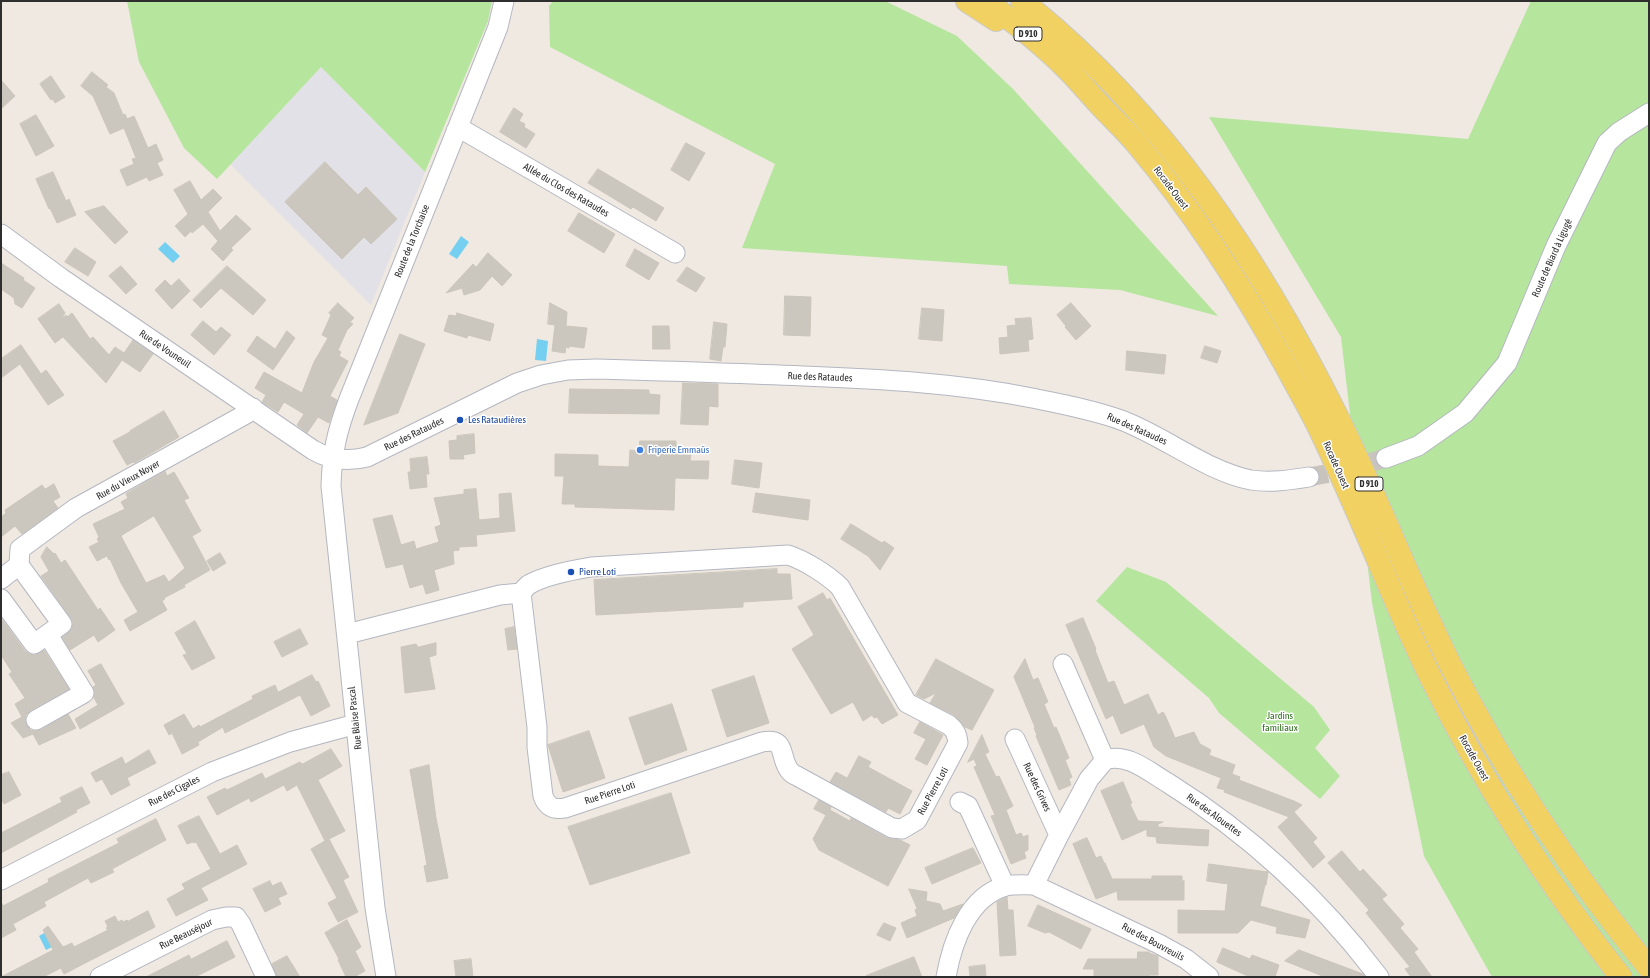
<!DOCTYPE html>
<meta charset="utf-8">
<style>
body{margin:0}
#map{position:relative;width:1650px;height:978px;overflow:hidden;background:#efe9e1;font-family:"Asap Condensed",sans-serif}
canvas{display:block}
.frame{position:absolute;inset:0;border:2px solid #2e2e2e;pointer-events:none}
</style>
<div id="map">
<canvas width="1650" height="978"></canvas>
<div class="frame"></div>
</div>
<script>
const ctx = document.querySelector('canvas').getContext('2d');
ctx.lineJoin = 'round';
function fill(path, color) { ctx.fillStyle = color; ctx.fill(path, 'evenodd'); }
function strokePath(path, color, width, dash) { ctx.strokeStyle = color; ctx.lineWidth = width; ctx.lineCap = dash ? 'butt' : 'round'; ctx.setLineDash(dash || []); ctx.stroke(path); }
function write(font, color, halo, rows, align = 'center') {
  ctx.font = font + ' "Asap Condensed",sans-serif'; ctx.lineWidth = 3; ctx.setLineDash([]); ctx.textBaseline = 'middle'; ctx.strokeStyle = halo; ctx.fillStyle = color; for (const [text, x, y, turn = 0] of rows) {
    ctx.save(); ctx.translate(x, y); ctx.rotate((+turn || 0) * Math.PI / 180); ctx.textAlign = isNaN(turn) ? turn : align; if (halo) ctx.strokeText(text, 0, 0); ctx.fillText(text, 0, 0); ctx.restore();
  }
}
fill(new Path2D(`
 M321 67 425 172 371 305 230 164Z`), '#e3e1e8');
fill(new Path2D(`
 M127 1H492L488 21 425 172 321 67 217 179 184 148 139 62Z
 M553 1H885L957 36 1013 89 1218 316 1120 290 1009 284 1007 266 742 248 775 164 550 47 549 6Z
 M1531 1H1649V977H1492L1424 856 1372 603 1341 337 1209 117 1468 139Z
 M1127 567 1166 582 1314 707 1330 730 1315 748 1340 776 1320 799 1219 713 1209 698 1096 601Z`), '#b6e59e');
fill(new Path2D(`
 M461 236 469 242 457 259 449 254Z
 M165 242 180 256 173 263 158 249Z
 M537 339 548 341 546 361 535 360Z
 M46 932 54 946 46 950 39 936Z`), '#75cff0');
const building = new Path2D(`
 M92 72 108 85 106 87 114 93 123 115 125 114 127 119 134 116 148 148 156 144 163 160 157 163 163 175 149 181 147 177 127 186 120 170 134 164 132 159 136 158 124 128 110 134 93 96 81 86Z
 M51 76 65 97 55 103 53 99 51 100 40 84Z
 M1 80 15 96 1 109Z
 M514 108 523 114 519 121 525 124 524 127 535 134 526 148 500 132Z
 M36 115 54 146 36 156 20 124Z
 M686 143 705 153 689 181 671 170Z
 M325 162 358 195 366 187 397 219 371 244 364 237 342 259 285 202Z
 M598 169 664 208 656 221 633 207 631 209 588 183Z
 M53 172 66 201 69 199 76 215 57 223 50 208 49 209 36 179Z
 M190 181 201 200 213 189 222 198 208 212 220 231 236 215 251 229 231 248 233 250 223 261 211 249 218 241 203 224 192 233 191 231 185 237 175 226 188 214 174 190Z
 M104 206 128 232 115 244 85 212Z
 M579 213 615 234 604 253 568 231Z
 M75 248 96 262 88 276 65 262Z
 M635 249 659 263 649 280 626 266Z
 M488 253 512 275 502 286 492 276 480 290 464 295 462 288 446 293 473 264 476 267Z
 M1 263 24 278 23 280 35 288 22 308 15 304 14 298 1 289Z
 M121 266 137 284 126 294 109 276Z
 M227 266 266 300 253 315 221 288 201 308 193 300Z
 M687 267 705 278 696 292 677 281Z
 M179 279 190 291 172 309 155 290 165 280 171 286Z
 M785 296 811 297 810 336 784 335Z
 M338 303 354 318 350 322 353 324 347 330 338 350 341 352 339 356 348 361 330 396 337 400 329 423 318 417 307 433 297 425 304 414 284 402 278 412 262 402 266 395 255 388 264 372 302 393 314 362 328 338 322 335 331 315 329 313Z
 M550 303 567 312 566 326 587 328 584 348 569 346V348L566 347 565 353 552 351 555 325 548 324Z
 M1071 303 1091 326 1076 340 1065 327 1066 326 1057 315Z
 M59 304 65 313 61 320 66 315 67 317 72 313 90 339 93 337 109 355 115 347 124 353 133 340 153 354 140 372 122 360 106 383 63 337 55 343 38 319Z
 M922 308 944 310 942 341 919 339Z
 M457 313 494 324 490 341 468 335 467 338 444 331 449 315 456 316Z
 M1031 318 1033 339 1028 340 1029 351 1000 354 999 338 1008 337 1007 326 1016 325 1015 319Z
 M203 321 216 332 221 327 231 335 214 355 191 335Z
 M714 322 727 324 725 347H723L721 361 710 359Z
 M653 326H669L670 349H653Z
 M287 331 295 338 273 370 247 351 257 336 275 349Z
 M400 334 425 344 398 413 364 425Z
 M21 345 41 374 46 370 64 395 48 405 20 364 1 378V359Z
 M1205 346 1221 351 1217 363 1201 358Z
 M1127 351 1166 355 1164 374 1126 370Z
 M683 383 718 384V407L709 406 708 425 681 424Z
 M570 389 649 390V394L660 395 659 414 569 413Z
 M164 411 179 437 134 463 133 462 127 465 113 441 130 432V431Z
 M474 434 475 453 463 455 464 459H450L449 441 457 440V436Z
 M640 441H676V454L691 455 690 461H709L708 479 675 478 674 510 575 507V504H562L564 476H555V454L598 455V466L629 467 630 450 639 451Z
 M427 457 429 474H426L427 487 410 489 408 472H411L410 459Z
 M735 460 762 463 759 488 732 484Z
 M165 471 167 476 174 472 189 498 184 500 201 531 192 536 210 570 184 585 185 587 164 598 165 599 162 601 167 610 130 631 124 620 138 612 121 583 110 559 109 560 107 556 97 561 89 547 99 542 97 539 99 537 93 524 125 509 121 502 128 498 126 494ZM154 516 185 568 169 582 164 575 146 583 121 536Z
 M54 484 60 497 53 501 58 508 22 534 15 526 1 537V517L6 513 5 510 42 485 45 489Z
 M476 489 479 520 500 518 499 494 511 493 515 531 476 535 477 546 459 547V550L453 551 454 564 434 570 439 590 426 594 423 584 410 588 403 564 386 568 373 519 392 515 401 545 414 541 416 549 439 542 435 527 441 525 434 498 464 494V490Z
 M756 493 810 500 808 520 753 512Z
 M851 524 882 543 884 541 894 548 880 570 868 556 841 539Z
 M47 547 54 554 55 553 61 563 65 560 98 610 100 608 115 630 98 642 94 635 70 650 62 637 72 629 73 622 71 618 41 576 49 571 41 557Z
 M220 553 226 563 213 571 207 561Z
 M777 569V574H790L792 599 743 602V607L596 615 594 580Z
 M823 593 827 600 830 598 898 715 882 724 877 717 874 718 872 715 863 721 853 702 831 714 792 649 814 635 798 607Z
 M1 618 25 651 29 654 35 655 44 650 69 689 31 710 26 715 25 720 27 726 31 730 35 731 41 730 68 714 76 728 39 745 33 734 23 738 11 723 22 717 15 704 25 698 9 674 12 672 1 655Z
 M1083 618 1096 649 1095 650 1108 683 1114 681 1124 705 1148 694 1158 715 1163 712 1165 715 1175 738 1194 732 1200 744 1211 750 1209 755 1235 765 1232 774 1240 777 1239 780 1294 801 1302 805 1294 812 1317 838 1313 842 1325 857 1313 868 1278 827 1289 817 1224 792 1225 790 1217 788 1221 778 1166 756 1154 747 1144 724 1121 734 1113 715 1106 719 1066 625Z
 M195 621 215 658 192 670 183 655 187 654 175 633Z
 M514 627 517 649 508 650 505 629Z
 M300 629 308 644 282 657 274 642Z
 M436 643V655L429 657 435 689 405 693 401 647 416 644 418 647Z
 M936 659 994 690 972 730 965 727 954 715 930 703 936 693 924 699 916 695Z
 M1025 659 1033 680 1038 678 1048 702 1044 704 1054 728 1056 727 1069 758 1065 760 1072 777 1069 779 1071 785 1059 790 1036 736 1037 735 1034 728 1035 727 1014 677Z
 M101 664 124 704 80 729 75 719 98 705 94 698 95 692 93 687 96 685 88 671Z
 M312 675 316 682 318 681 330 706 311 716 300 695 225 733 223 727 198 742 199 745 182 754 172 733 169 735 164 725 184 714 193 729 199 725 200 727 253 699 252 696 275 685 278 692Z
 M754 676 769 723 727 737 712 690Z
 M672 704 687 750 645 765 629 718Z
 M920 722 943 735 927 765 915 759 926 739 914 733Z
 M589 731 605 778 563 792 548 745Z
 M982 735 989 752 985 754 996 777 999 776 1013 806 1006 810 1016 835 1021 833 1023 837 1028 835V850L1024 852 1026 858 1011 864 991 816 995 815 974 767 977 766 974 759 968 762Z
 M331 749 342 766 318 780 345 831 329 839 349 877 343 880 358 912 338 922 328 903 337 898 311 849 325 841 297 785 287 791 284 785 251 802 249 798 217 815 207 797 225 788 227 790 262 773 265 779 300 762 302 764Z
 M149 750 156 763 127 778 130 785 111 795 102 779 96 782 91 773 122 757 125 764Z
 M859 756 871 762 868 767 912 791 900 814 888 808 886 812 830 782 836 772 847 778Z
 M429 765 436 818 448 878 427 882 424 866 427 865 410 770Z
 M9 772 21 795 4 804 1 798V775Z
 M1123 782 1132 803 1130 804 1138 821 1163 822 1158 824V827L1209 830 1208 846 1157 843 1156 837 1147 836V829L1122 840 1101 791Z
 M82 787 90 803 76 810 77 812 1 853V833L62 802 60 798Z
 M671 793 690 853 590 885 568 827Z
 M819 800 831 807 830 810 850 821 851 818 887 838 900 840 910 845 888 886 819 850 813 839 826 815 814 809Z
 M199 816 220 854 237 845 247 864 201 888 208 900 176 916 167 899 185 889 182 884 211 869 196 842 194 843 193 842 187 844 178 826Z
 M156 819 166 840 112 869 114 872 91 883 88 878 44 902 46 906 13 924 16 930 1 938V902L3 906 49 882 48 879 119 843 117 839Z
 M1087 838 1096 858 1101 856 1104 863H1105L1112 879H1152V876H1182V882L1184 880V900H1118L1117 891 1096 899 1073 844Z
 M973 848 981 863 932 884 925 868Z
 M1342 851 1360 872 1363 869 1387 895 1382 899 1404 924 1400 928 1418 949 1414 952 1432 977H1411L1405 969 1410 967 1366 913 1369 910 1328 863Z
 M1209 864 1268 872 1266 885H1265L1260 906 1310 920 1305 938 1276 933 1277 927 1251 920 1238 933H1178V910L1225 911 1228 884 1207 881Z
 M270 881 272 886 281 882 287 894 278 898 281 904 265 912 253 889Z
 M909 889 927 892 926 901 940 904 943 911 963 904 954 918 907 938 901 923 917 916 915 910 917 909Z
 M1007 897 1008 910H1013L1016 955 1000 956 997 902Z
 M1038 905 1091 929 1081 949 1049 932 1045 933 1028 926Z
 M148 911 155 927 64 974 61 968 43 977H1L53 950 43 930 48 926 63 947 72 943 74 947 108 930 106 928 108 927 105 921 115 916 118 922 122 920 123 922 127 920 128 921Z
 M347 920 361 947 355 951 365 971 354 977H346L338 960 339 959 325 933Z
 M884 923 896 928 890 941 877 935Z
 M227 941 235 957 195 977H146L189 955 191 959Z
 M1223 948 1250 959 1252 955 1279 965 1275 977H1250L1217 962Z
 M1299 950 1363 974 1365 977H1325L1285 961Z
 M1138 952H1149V953L1158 956V975H1149V977H1094V969H1083L1088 959H1137Z
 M287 956 300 977H277L272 964Z
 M914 957 922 977H866V976Z
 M471 959 473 977H456L454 961Z
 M985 965 986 977H970L969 967Z`);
fill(building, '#cbc7bf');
strokePath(building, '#cbc5ba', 1);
strokePath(new Path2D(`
 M1309 477 1346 470 1386 458`), '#c8c4bd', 19, [19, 10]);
const minor = new Path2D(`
 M456 131 463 130 675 253
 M1 234 61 278 313 450C330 460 347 462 367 457L517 383 541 375 568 370 597 369C666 371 734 373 803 376 880 379 957 383 1032 398 1062 404 1093 410 1121 420 1164 436 1206 471 1251 480 1270 483 1290 480 1309 477
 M1386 458 1418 446 1465 413 1507 363 1556 246 1607 143 1619 132 1649 113
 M1 579 19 565
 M1 599 34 644 62 624 19 565 20 549 76 508 246 414 253 408
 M347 634 500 595 521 593C524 590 526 586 530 584 546 575 573 570 591 567L788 555C804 560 828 575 840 587L907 703 949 725C955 730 957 734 958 743L917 820 902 829 892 828 797 776C794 775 791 773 789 770 779 756 787 737 762 742L565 808C554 810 547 807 543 796L537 747V727L521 593
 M1063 664 1105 760C1127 752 1149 772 1168 783 1251 835 1320 899 1379 977
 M36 720 84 693 48 635
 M1015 739 1059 835
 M960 802 968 806 1005 886
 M1 880 212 772 290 742 356 724
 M1034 885 1059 835 1089 779 1105 760
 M100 977 212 920 226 917H236L241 924 266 977
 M386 977 375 908 331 486C332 452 337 431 349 399L498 27 504 1
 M946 977C952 943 968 896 1006 886 1016 884 1025 885 1034 885L1159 944 1186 959 1209 977`);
const major = new Path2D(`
 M967 1 996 20
 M986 1C1014 22 1042 44 1067 69 1078 80 1089 93 1099 104 1111 117 1124 129 1136 143 1194 212 1243 288 1287 368 1298 389 1310 409 1320 430 1360 512 1391 597 1431 678 1484 784 1548 884 1621 977
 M1022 1C1161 111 1259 259 1337 416 1378 498 1410 584 1451 666 1506 774 1573 875 1649 968`);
strokePath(minor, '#b4b7c1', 21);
strokePath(major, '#c9c9c9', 24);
strokePath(minor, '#fff', 19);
strokePath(major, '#f2d163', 22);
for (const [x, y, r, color] of [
 [460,420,4,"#1a4fb4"],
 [640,450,4,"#3f7fe0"],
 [571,572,4,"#1a4fb4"]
]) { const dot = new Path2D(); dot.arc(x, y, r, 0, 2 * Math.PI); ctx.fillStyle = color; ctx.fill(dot); strokePath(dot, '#fff', 1.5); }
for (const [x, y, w] of [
 [1028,34,28],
 [1369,484,28]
]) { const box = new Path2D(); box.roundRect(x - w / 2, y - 7, w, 14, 3); ctx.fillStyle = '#fff'; ctx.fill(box); strokePath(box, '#2e2e2e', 1); }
write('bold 9px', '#2e2e2e', null, [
 ["D 910",1028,34],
 ["D 910",1369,484]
]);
write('10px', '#2e2e2e', '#fff', [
 ["Rocade Ouest",1171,188,53],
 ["Allée du Clos des Rataudes",566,190,30],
 ["Route de la Torchaise",412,241,-68],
 ["Route de Biard à Ligugé",1552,258,-66],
 ["Rue de Vouneuil",165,349,34],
 ["Rue des Rataudes",820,377,2],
 ["Rue des Rataudes",1137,429,24],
 ["Rue des Rataudes",414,434,-26],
 ["Rocade Ouest",1336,465,66],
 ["Rue du Vieux Noyer",128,480,-29],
 ["Rue Blaise Pascal",355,718,-96],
 ["Rocade Ouest",1474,758,61],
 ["Rue des Grives",1037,787,65],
 ["Rue des Cigales",174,791,-27],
 ["Rue Pierre Loti",933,791,-61],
 ["Rue Pierre Loti",610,793,-19],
 ["Rue des Alouettes",1214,815,36],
 ["Rue Beauséjour",186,934,-26],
 ["Rue des Bouvreuils",1153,942,28]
]);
write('10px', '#164399', '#fff', [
 ["Les Rataudières",468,420],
 ["Pierre Loti",579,572]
], 'left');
write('10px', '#366cbe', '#fff', [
 ["Friperie Emmaüs",648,450]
], 'left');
write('10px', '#2c6e1b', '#fff', [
 ["Jardins",1280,716],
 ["familiaux",1280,728]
]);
</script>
